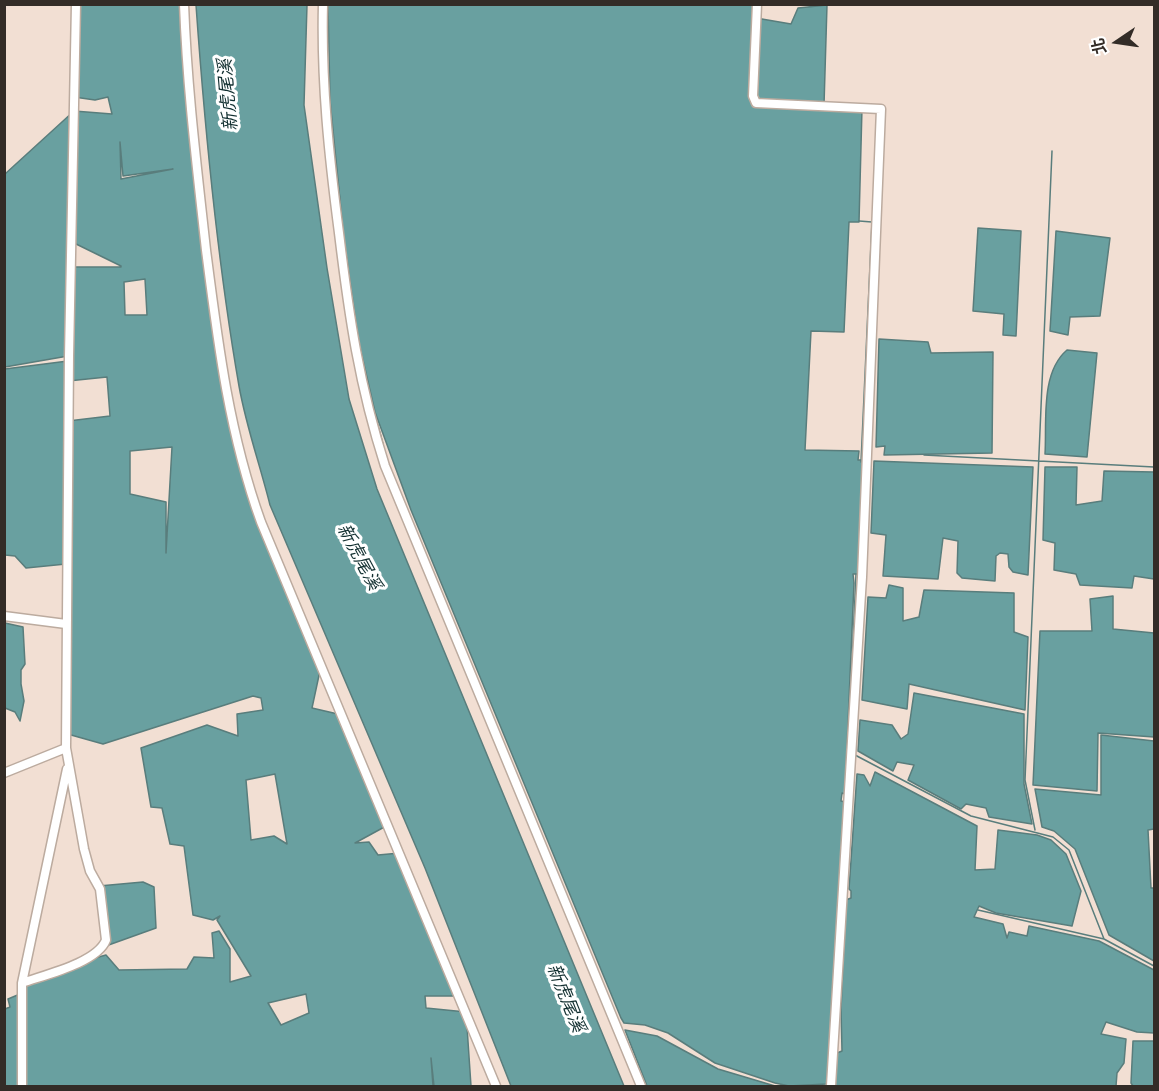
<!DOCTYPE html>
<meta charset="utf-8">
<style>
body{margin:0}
#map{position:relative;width:1159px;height:1091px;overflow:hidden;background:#f2dfd3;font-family:"Public Sans","Noto Sans TC",sans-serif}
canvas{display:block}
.frame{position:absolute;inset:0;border:6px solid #332c27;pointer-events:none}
.north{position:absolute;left:1087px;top:12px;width:60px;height:60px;-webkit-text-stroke:4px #fff;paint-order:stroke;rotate:257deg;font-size:16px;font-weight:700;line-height:24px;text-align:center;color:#332c27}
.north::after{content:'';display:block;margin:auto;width:21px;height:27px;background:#332c27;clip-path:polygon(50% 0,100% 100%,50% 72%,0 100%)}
</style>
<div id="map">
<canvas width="1159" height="1091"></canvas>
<div class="frame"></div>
<div class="north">北</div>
</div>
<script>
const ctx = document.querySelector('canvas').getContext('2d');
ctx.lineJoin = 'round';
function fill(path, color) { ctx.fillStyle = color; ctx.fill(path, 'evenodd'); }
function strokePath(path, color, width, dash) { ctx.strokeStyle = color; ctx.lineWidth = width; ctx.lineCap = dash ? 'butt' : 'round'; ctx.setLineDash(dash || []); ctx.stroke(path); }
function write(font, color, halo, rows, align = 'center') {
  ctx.font = font + ' "Public Sans","Noto Sans TC",sans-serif'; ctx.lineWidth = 6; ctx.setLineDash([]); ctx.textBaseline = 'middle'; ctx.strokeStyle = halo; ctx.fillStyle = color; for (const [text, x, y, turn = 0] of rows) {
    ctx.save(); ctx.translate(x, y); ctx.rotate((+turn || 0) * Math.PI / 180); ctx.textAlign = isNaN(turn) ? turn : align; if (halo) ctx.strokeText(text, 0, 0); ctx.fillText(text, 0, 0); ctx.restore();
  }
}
const water = new Path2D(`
 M755 4 756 18 791 24 798 8 827 5 824 105 862 108 859 222H849L844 332 811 331 805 450 859 451 858 460H863L858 574H853L854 583 845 794 842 793 841 801 845 802 827 1084 789 1086 775 1083 715 1063 668 1033 645 1025 624 1023 621 1018 411 510 375 412 359 343 344 240 330 100 328 5Z
 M76 5H184L196 165 234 437 260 519 321 666 312 708 342 715 388 825 355 843 369 842 378 855 400 853 459 996H425L426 1008 466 1012 471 1086H434L431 1058 433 1086H5V1009L10 1007 8 999 20 994 21 983 55 969 106 955 119 970 187 969 194 957 214 958 212 933 219 931 230 949V982L251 976 217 920 220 916 213 920 193 915 184 846 170 844 162 808 151 807 141 748 207 725 238 736 237 714 263 710 261 698 253 696 103 744 64 733 66 564 26 568 15 556 5 555V369L68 361V356L5 367V174L74 111 112 114 108 97 95 100 74 97ZM120 142 123 176 173 169 121 179ZM72 242 121 266V267H71ZM145 279 147 315H125L124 282ZM107 377 110 416 68 421V381ZM172 447 166 553V502L130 494V451ZM275 774 287 844 274 836 251 840 246 780ZM306 994 309 1013 281 1025 268 1003Z
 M196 5H307L304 105 327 268 349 399 377 489 624 1086H511L425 868 270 505C260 465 246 426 239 386 217 260 205 132 196 5Z
 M978 228 1021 231 1016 336 1003 335 1004 314 973 311Z
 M1056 231 1110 238 1100 316 1070 317 1068 335 1050 331Z
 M879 339 928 342 931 353 993 352 992 453 884 455 885 446 876 447Z
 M1067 350 1097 353 1087 457 1045 454C1047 422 1040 373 1067 350Z
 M874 461 1033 467 1028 575 1013 572 1009 567 1008 554 1000 553 996 556 995 581 962 578 957 573 958 541 943 538 938 579 883 576 886 535 871 533Z
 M1045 467H1077L1076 505 1102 501 1104 471 1154 472V579L1134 576 1132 588 1080 585 1076 574 1054 570 1055 543 1043 540Z
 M889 585 903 588V621L919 617 924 590 1014 593V632L1028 637 1025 710 909 684 907 709 862 700 868 597 886 598Z
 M1113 596V629L1154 633V737L1098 733 1097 791 1033 785 1040 631H1092L1090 599Z
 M5 623 23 627 25 664 21 670V684L24 701 20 721 15 712 5 708Z
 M914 693 1024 714V784L1032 824 989 817 986 808 966 804 961 809 908 780 914 765 897 762 893 771 858 751 860 720 892 725 901 739 908 734Z
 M1101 735 1154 741V829L1148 830 1151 888H1154V961L1109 935 1075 849 1054 831 1042 827 1035 789 1101 795Z
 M875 772 977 826 975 870 995 869 998 830 1037 835 1051 840 1066 854 1081 891 1072 926 996 913 979 906 974 917 1003 924 1007 938 1009 932 1027 936 1029 926 1099 941 1154 970V1033L1137 1032 1106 1022 1101 1034 1126 1039 1124 1063 1117 1073 1116 1086H835L837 1053 842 1051 841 1009 846 900 851 898V891L849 889 857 774 864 775 870 786Z
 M143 882 154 887 156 928 103 947 99 886Z
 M625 1030 657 1036 718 1069 775 1086H647Z
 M1133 1041H1154V1086H1133L1131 1083Z`);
fill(water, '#69a0a0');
strokePath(water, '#597d7c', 1.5);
strokePath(new Path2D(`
 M331 127 340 200
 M859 221 872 222 861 462
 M347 258 349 277
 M374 411 383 444
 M924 455 1154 467
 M388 463 613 1008
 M849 729 856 574
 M855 755 971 816 1053 837 1069 850 1104 939
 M1035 830 1025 780 1052 151
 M978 910 1104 939 1154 966
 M827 1086 828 1066`), '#597d7c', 1.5);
const minor = new Path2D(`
 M184 4C187 87 197 168 206 250 218 344 229 433 261 522L496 1086
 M323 4C321 82 329 156 339 233 349 316 359 385 385 466L641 1086
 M757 4 753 96 756 103 881 109 862 577 831 1086
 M4 616 66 624
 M4 773 66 748
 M22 983 67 769
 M22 1086V983C44 975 97 963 106 940L100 889 90 871 84 849 66 748 69 356 76 4`);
strokePath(minor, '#bcab9f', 11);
strokePath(minor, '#fff', 8);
write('italic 18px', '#122f30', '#fff', [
 ["新虎尾溪",228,95,-95],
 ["新虎尾溪",359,557,62],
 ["新虎尾溪",566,998,68]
]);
</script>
